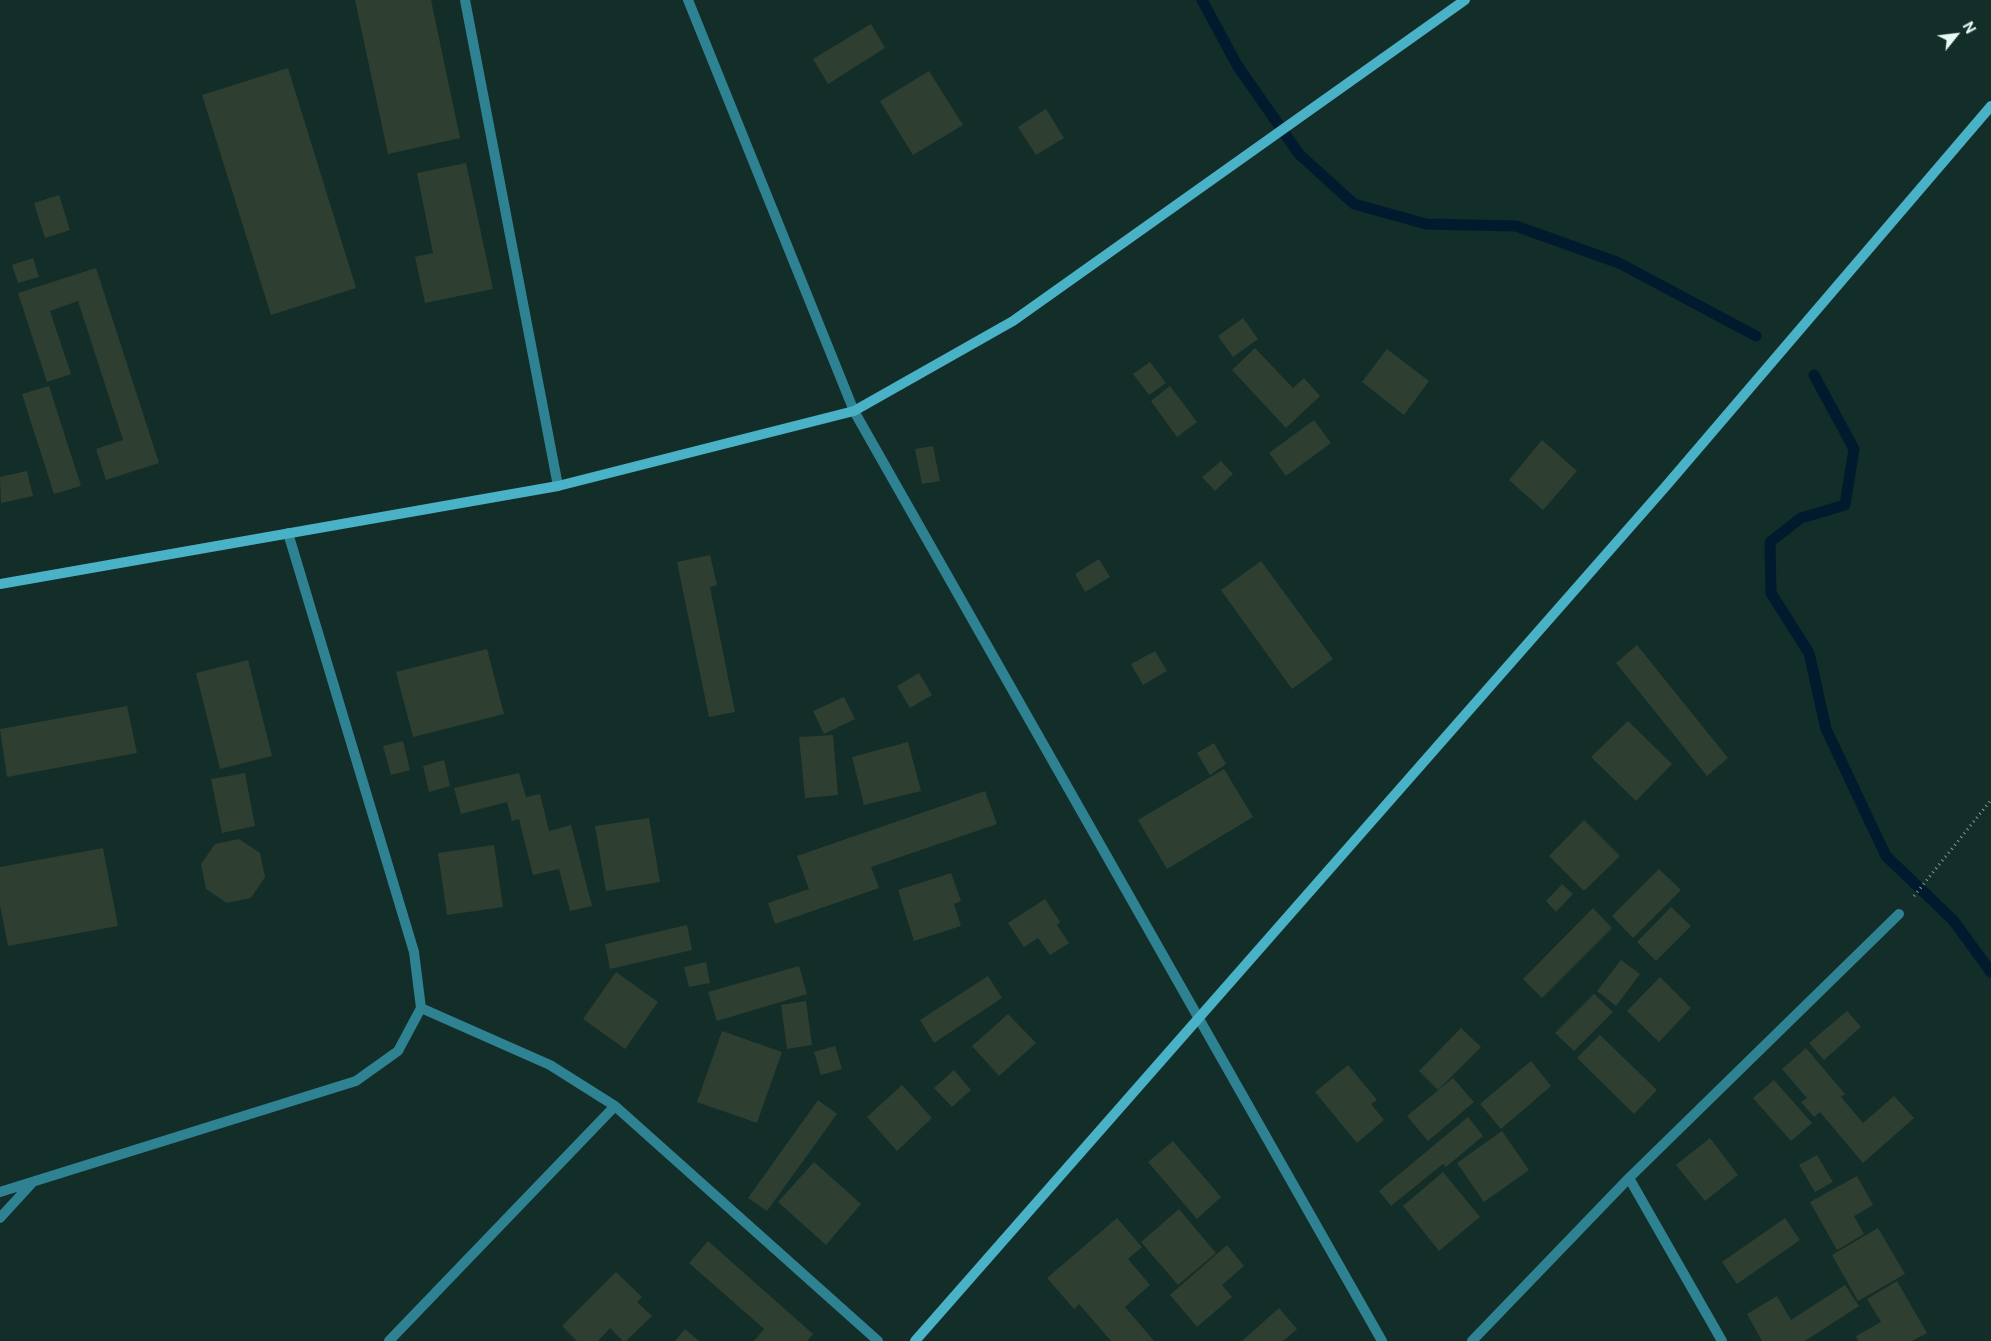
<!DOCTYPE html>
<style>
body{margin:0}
#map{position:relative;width:1991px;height:1341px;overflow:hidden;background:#132d28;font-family:"Public Sans",sans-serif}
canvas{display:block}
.north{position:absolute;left:1931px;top:10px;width:50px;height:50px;-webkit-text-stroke:4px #132d28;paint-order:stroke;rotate:61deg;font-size:14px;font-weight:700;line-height:20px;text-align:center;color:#e9f9f5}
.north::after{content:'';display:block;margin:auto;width:18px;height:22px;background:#e9f9f5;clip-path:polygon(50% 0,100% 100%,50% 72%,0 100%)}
</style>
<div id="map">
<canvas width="1991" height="1341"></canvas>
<div class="north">N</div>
</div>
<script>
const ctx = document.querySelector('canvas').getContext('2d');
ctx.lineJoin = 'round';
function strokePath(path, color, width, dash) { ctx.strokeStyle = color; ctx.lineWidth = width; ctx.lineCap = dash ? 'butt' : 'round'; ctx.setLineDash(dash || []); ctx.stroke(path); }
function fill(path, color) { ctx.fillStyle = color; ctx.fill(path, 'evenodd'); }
strokePath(new Path2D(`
 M1202 0 1237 65 1299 154 1354 204 1426 224 1516 226 1619 263 1756 336
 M1814 375 1854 449 1845 505 1801 518 1770 542 1771 593 1809 653 1826 729 1886 856 1953 920 1991 972`), '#021a2d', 11);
fill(new Path2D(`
 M355 0H431L460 138 388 154Z
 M871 24 885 48 828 84 813 59Z
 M288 68 356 288 271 315 202 95Z
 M929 71 963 125 913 155 880 101Z
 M1046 109 1064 138 1036 155 1018 127Z
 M466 163 493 289 425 303 415 257 433 253 417 173Z
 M59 195 70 230 45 238 34 203Z
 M33 258 39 277 18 283 12 265Z
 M96 268 159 463 106 480 96 449 123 440 78 301 50 311 71 374 47 382 18 293Z
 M1243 318 1258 339 1233 357 1218 336Z
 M1255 348 1293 388 1304 378 1320 396 1286 428 1232 370Z
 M1387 349 1429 381 1404 415 1362 382Z
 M1150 362 1166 383 1149 395 1133 374Z
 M49 386 81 486 54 494 22 394Z
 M1170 386 1197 422 1177 437 1151 401Z
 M1314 420 1331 443 1286 476 1269 453Z
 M1542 440 1577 471 1543 510 1509 480Z
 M933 446 940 481 922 484 915 449Z
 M1221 461 1233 474 1215 491 1202 477Z
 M27 471 33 496 1 503 0 477Z
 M710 555 717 585 710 587 735 712 709 717 677 562Z
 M1099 559 1110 577 1085 592 1075 574Z
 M1261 561 1333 659 1292 689 1221 590Z
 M1637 645 1728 758 1707 776 1616 663Z
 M487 649 504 714 413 737 396 672Z
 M1155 651 1167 671 1143 685 1131 664Z
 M248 660 272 756 220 769 196 673Z
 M919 673 932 695 910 708 897 686Z
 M844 697 855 719 824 734 813 711Z
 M127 706 137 753 7 777 0 729Z
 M1628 721 1672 764 1636 801 1591 757Z
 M833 735 838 795 805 798 799 737Z
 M403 741 410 770 391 775 383 746Z
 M908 742 921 791 864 805 852 757Z
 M1214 743 1226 764 1210 775 1197 753Z
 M444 760 450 786 429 792 423 766Z
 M1224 769 1253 817 1167 869 1138 820Z
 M245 773 255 826 222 833 211 779Z
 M519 773 526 797 540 794 549 831 571 825 592 906 570 911 559 869 533 875 519 819 512 821 507 802 461 814 454 788Z
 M985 791 997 824 871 867 879 888 775 924 768 903 809 889 797 856Z
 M649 818 660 882 606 891 595 826Z
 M1584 820 1620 856 1584 891 1549 856Z
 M239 839 260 853 265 877 251 898 227 903 206 889 201 864 215 844Z
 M494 845 503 907 447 915 438 853Z
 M103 848 118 926 8 946 0 905V867Z
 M1659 869 1681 890 1633 938 1612 916Z
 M951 873 961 901 954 904 961 926 914 941 898 890Z
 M1562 884 1573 894 1556 912 1546 901Z
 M1045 899 1060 922 1057 925 1069 943 1050 955 1038 938 1024 947 1008 923Z
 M1671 907 1691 926 1656 961 1637 942Z
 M1593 908 1612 928 1542 998 1523 979Z
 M687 925 692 950 610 969 605 944Z
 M1621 960 1640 974 1616 1006 1597 991Z
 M706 962 710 983 689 987 684 967Z
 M799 966 807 994 717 1021 708 992Z
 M616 972 658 1002 625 1049 583 1019Z
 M988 976 1002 998 934 1043 920 1020Z
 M1660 977 1691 1008 1659 1042 1627 1011Z
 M1594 994 1613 1012 1574 1051 1555 1033Z
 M806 1001 812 1045 787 1049 781 1005Z
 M1847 1011 1861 1027 1824 1060 1809 1043Z
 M1008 1014 1036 1043 999 1076 972 1046Z
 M1461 1028 1481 1047 1438 1090 1419 1071Z
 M722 1031 782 1052 757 1123 697 1102Z
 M1600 1035 1657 1090 1634 1114 1577 1058Z
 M835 1046 842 1069 821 1075 814 1052Z
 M1806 1048 1845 1094 1841 1097 1863 1123 1894 1096 1914 1118 1863 1163 1820 1112 1814 1117 1801 1102 1807 1098 1782 1069Z
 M1531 1061 1551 1086 1501 1129 1480 1104Z
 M1348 1065 1377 1100 1371 1104 1384 1120 1357 1143 1315 1092Z
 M954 1070 971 1090 952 1107 934 1088Z
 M1453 1078 1474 1102 1428 1141 1407 1116Z
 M1774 1080 1812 1123 1791 1141 1753 1098Z
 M902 1085 932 1118 897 1151 867 1117Z
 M818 1100 837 1114 767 1211 748 1198Z
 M1468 1117 1483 1136 1446 1167 1443 1164 1391 1206 1379 1191Z
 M1502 1131 1529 1170 1484 1202 1457 1163Z
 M1710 1138 1738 1175 1705 1201 1676 1165Z
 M1173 1141 1221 1197 1197 1219 1148 1162Z
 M1817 1155 1833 1182 1815 1192 1799 1165Z
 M814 1162 861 1204 826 1245 778 1202Z
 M1443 1172 1480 1217 1439 1251 1403 1206Z
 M1857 1176 1873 1205 1854 1216 1864 1234 1837 1250 1810 1202Z
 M1179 1209 1216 1253 1178 1285 1141 1242Z
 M1117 1218 1142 1247 1128 1259 1150 1285 1125 1307 1154 1341H1111L1079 1304 1074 1309 1047 1278Z
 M1785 1218 1800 1240 1737 1284 1722 1262Z
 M1878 1228 1905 1274 1858 1301 1832 1255Z
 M708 1241 813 1334 807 1341H754L764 1329 689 1263Z
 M1227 1245 1244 1266 1222 1285 1232 1297 1197 1327 1170 1295Z
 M616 1272 642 1297 637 1302 652 1316 626 1341H623L610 1328 598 1341H577L562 1326Z
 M1897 1281 1927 1333 1912 1341H1858L1856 1336 1881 1322 1867 1299Z
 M1845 1285 1859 1306 1805 1341H1762L1747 1314 1777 1296 1791 1320Z
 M1279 1308 1297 1329 1283 1341H1242Z
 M685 1329 699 1341H675Z`), '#2e3f31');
strokePath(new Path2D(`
 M1914 896 1991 800`), '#889c98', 3, [1, 4]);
strokePath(new Path2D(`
 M465 0 558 486`), '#2e8292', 10);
strokePath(new Path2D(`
 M688 0 854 411 1382 1341
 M288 533 414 952 421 1008 550 1065 615 1106 878 1341
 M1629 1178 1722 1341
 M0 1192 356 1081 398 1051 421 1008
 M0 1218 32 1183
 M389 1341 615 1106
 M1472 1341 1629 1178 1899 914`), '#2e8292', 10);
strokePath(new Path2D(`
 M0 584 558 486 854 411 1013 321 1465 0
 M915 1341 1666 486 1991 106`), '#49b2c6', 10);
</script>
